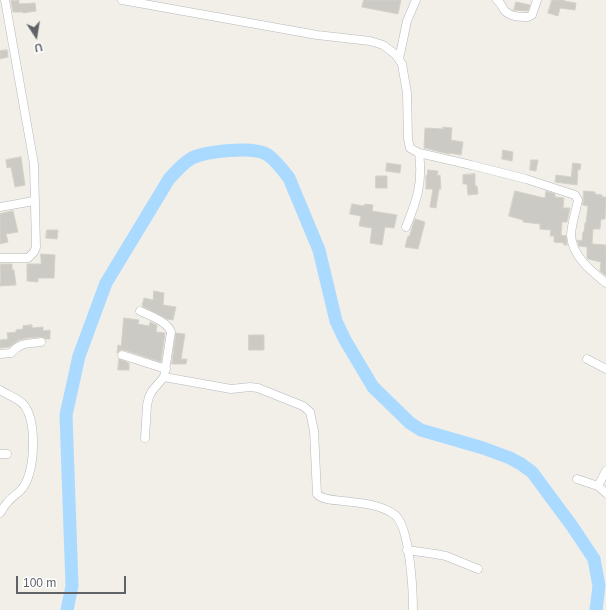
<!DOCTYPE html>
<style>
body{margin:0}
#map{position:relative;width:606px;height:610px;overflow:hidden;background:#f1efe8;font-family:Helvetica,sans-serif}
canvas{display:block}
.north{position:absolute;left:16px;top:16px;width:40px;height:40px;-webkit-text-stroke:3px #fff;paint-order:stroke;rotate:168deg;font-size:11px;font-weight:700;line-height:16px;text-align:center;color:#5f6368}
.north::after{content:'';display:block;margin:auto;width:14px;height:18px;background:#5f6368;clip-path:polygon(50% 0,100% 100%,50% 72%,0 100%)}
.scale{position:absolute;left:16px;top:576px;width:110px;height:18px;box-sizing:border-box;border:2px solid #5f6368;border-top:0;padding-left:5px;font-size:12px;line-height:14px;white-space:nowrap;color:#5f6368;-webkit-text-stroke:3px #fff;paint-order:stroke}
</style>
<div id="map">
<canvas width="606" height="610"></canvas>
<div class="north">U</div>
<div class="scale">100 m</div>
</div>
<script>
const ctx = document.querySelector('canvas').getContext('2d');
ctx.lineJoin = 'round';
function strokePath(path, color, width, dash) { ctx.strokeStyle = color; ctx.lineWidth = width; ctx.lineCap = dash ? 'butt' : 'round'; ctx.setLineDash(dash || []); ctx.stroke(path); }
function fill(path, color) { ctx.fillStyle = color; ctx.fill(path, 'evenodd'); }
strokePath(new Path2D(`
 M67 610 72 586 66 415 79 356 106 283 169 179C176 171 183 163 192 158 207 151 254 146 268 155 276 161 283 170 289 178L319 250 336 321 345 340 373 387 410 423 421 430 483 448 510 458 521 464 532 472 572 526 594 559 599 586 596 610`), '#aadaff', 13);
const building = new Path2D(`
 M19 0V4L35 3 36 11 23 13V12H13L11 1Z
 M364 0H401L398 14 362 7Z
 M552 0H565L564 1 576 3 575 10 560 8 558 16 548 13Z
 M516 2 530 5 528 11 514 10Z
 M7 50 8 57 0 59V51Z
 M443 127 452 128 451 140 463 142 461 155 449 153V154L424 148 425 128 443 129Z
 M503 150 513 152 512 161 502 159Z
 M21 157 25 185 15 187 11 167 7 168 6 160Z
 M531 160H538L536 171 530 170Z
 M387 163 401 165 400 173 386 171Z
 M573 163 581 164 580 170 578 169 577 185 555 182 556 175 571 177Z
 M428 170 438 171 437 176 440 175 441 189H439L436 208 430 207 433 189H426V176L427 175Z
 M475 174V186H477L478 194 468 195 467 184H463V175Z
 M376 176H387V188H376Z
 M515 191 544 198H545L546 191 555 194V197L564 198 563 208H570L567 222H562L561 235 566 236 567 245H564V243L554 242V236H550L551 230 540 229V224L523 222V220L509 216Z
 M584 191 595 192V194L602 195V197H606L605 219H601L600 229H593L592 244 606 245V276L600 271 601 262 588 259 587 258V247L579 246 578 242 577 240 582 241 583 232H584L585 223H586L588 206 583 205Z
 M352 204 364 206 365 204 373 205 372 211 397 215 394 228 385 227 382 245 370 243 372 228 359 226 361 216 350 214Z
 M13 211 18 232 6 234 8 242 0 244V214Z
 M415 219 425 222 418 249 405 247 408 236 409 237Z
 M47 230H58L57 239 46 238Z
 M41 254 55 255 54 278H38V282L27 281V264H41Z
 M1 264H12V270H14L16 285 0 286Z
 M154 291 164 293 163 305 176 307 173 320 167 319 142 306 144 298 153 300Z
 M124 318 139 320 138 324 149 326 150 322 157 325 156 332 165 333 161 362 124 350H120L117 353 118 345 121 346Z
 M32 325V328L43 327V331L50 330V339H46L41 337 27 338 19 340 9 347 0 348V340L8 339 7 333 16 332V330L23 329V326Z
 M176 333 185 334 181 359H187L186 364H172Z
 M249 335H264V350H249Z
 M119 359 129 363V370H118Z`);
fill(building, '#cccac5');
strokePath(building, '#d6d1c6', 1);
const minor = new Path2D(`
 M122 0 317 35 370 41 383 45 395 54 402 64 407 93 408 139 410 148 419 153 471 165 526 179 575 195 578 200C576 211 571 225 571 236 573 257 591 271 606 283
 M497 0C501 3 502 7 505 11 511 17 520 17 528 17L532 15 537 0
 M399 59 407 21 416 0
 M0 207 34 201
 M406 227C417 200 423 183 419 153
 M0 258H28L34 252 36 247 34 164 5 0
 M140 311C150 316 167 321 171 332L164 377 152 391 149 397 147 405 145 438
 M0 354 11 353C21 342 27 344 41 342
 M122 355 166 369
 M587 359 606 369
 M164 377 231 389 250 387 258 388 303 406 310 412 314 431 317 494C322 500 335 500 343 501 360 503 381 504 395 515 410 527 413 591 413 610
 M0 390C7 395 18 398 24 405 37 422 35 468 24 486 20 493 12 496 7 503 4 506 2 510 0 513
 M0 454H7
 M577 479 598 486 606 471
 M598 486 606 493
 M407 550 435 554 446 556 478 569`);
strokePath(minor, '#b5b8bc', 9);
strokePath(minor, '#fff', 8);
</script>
